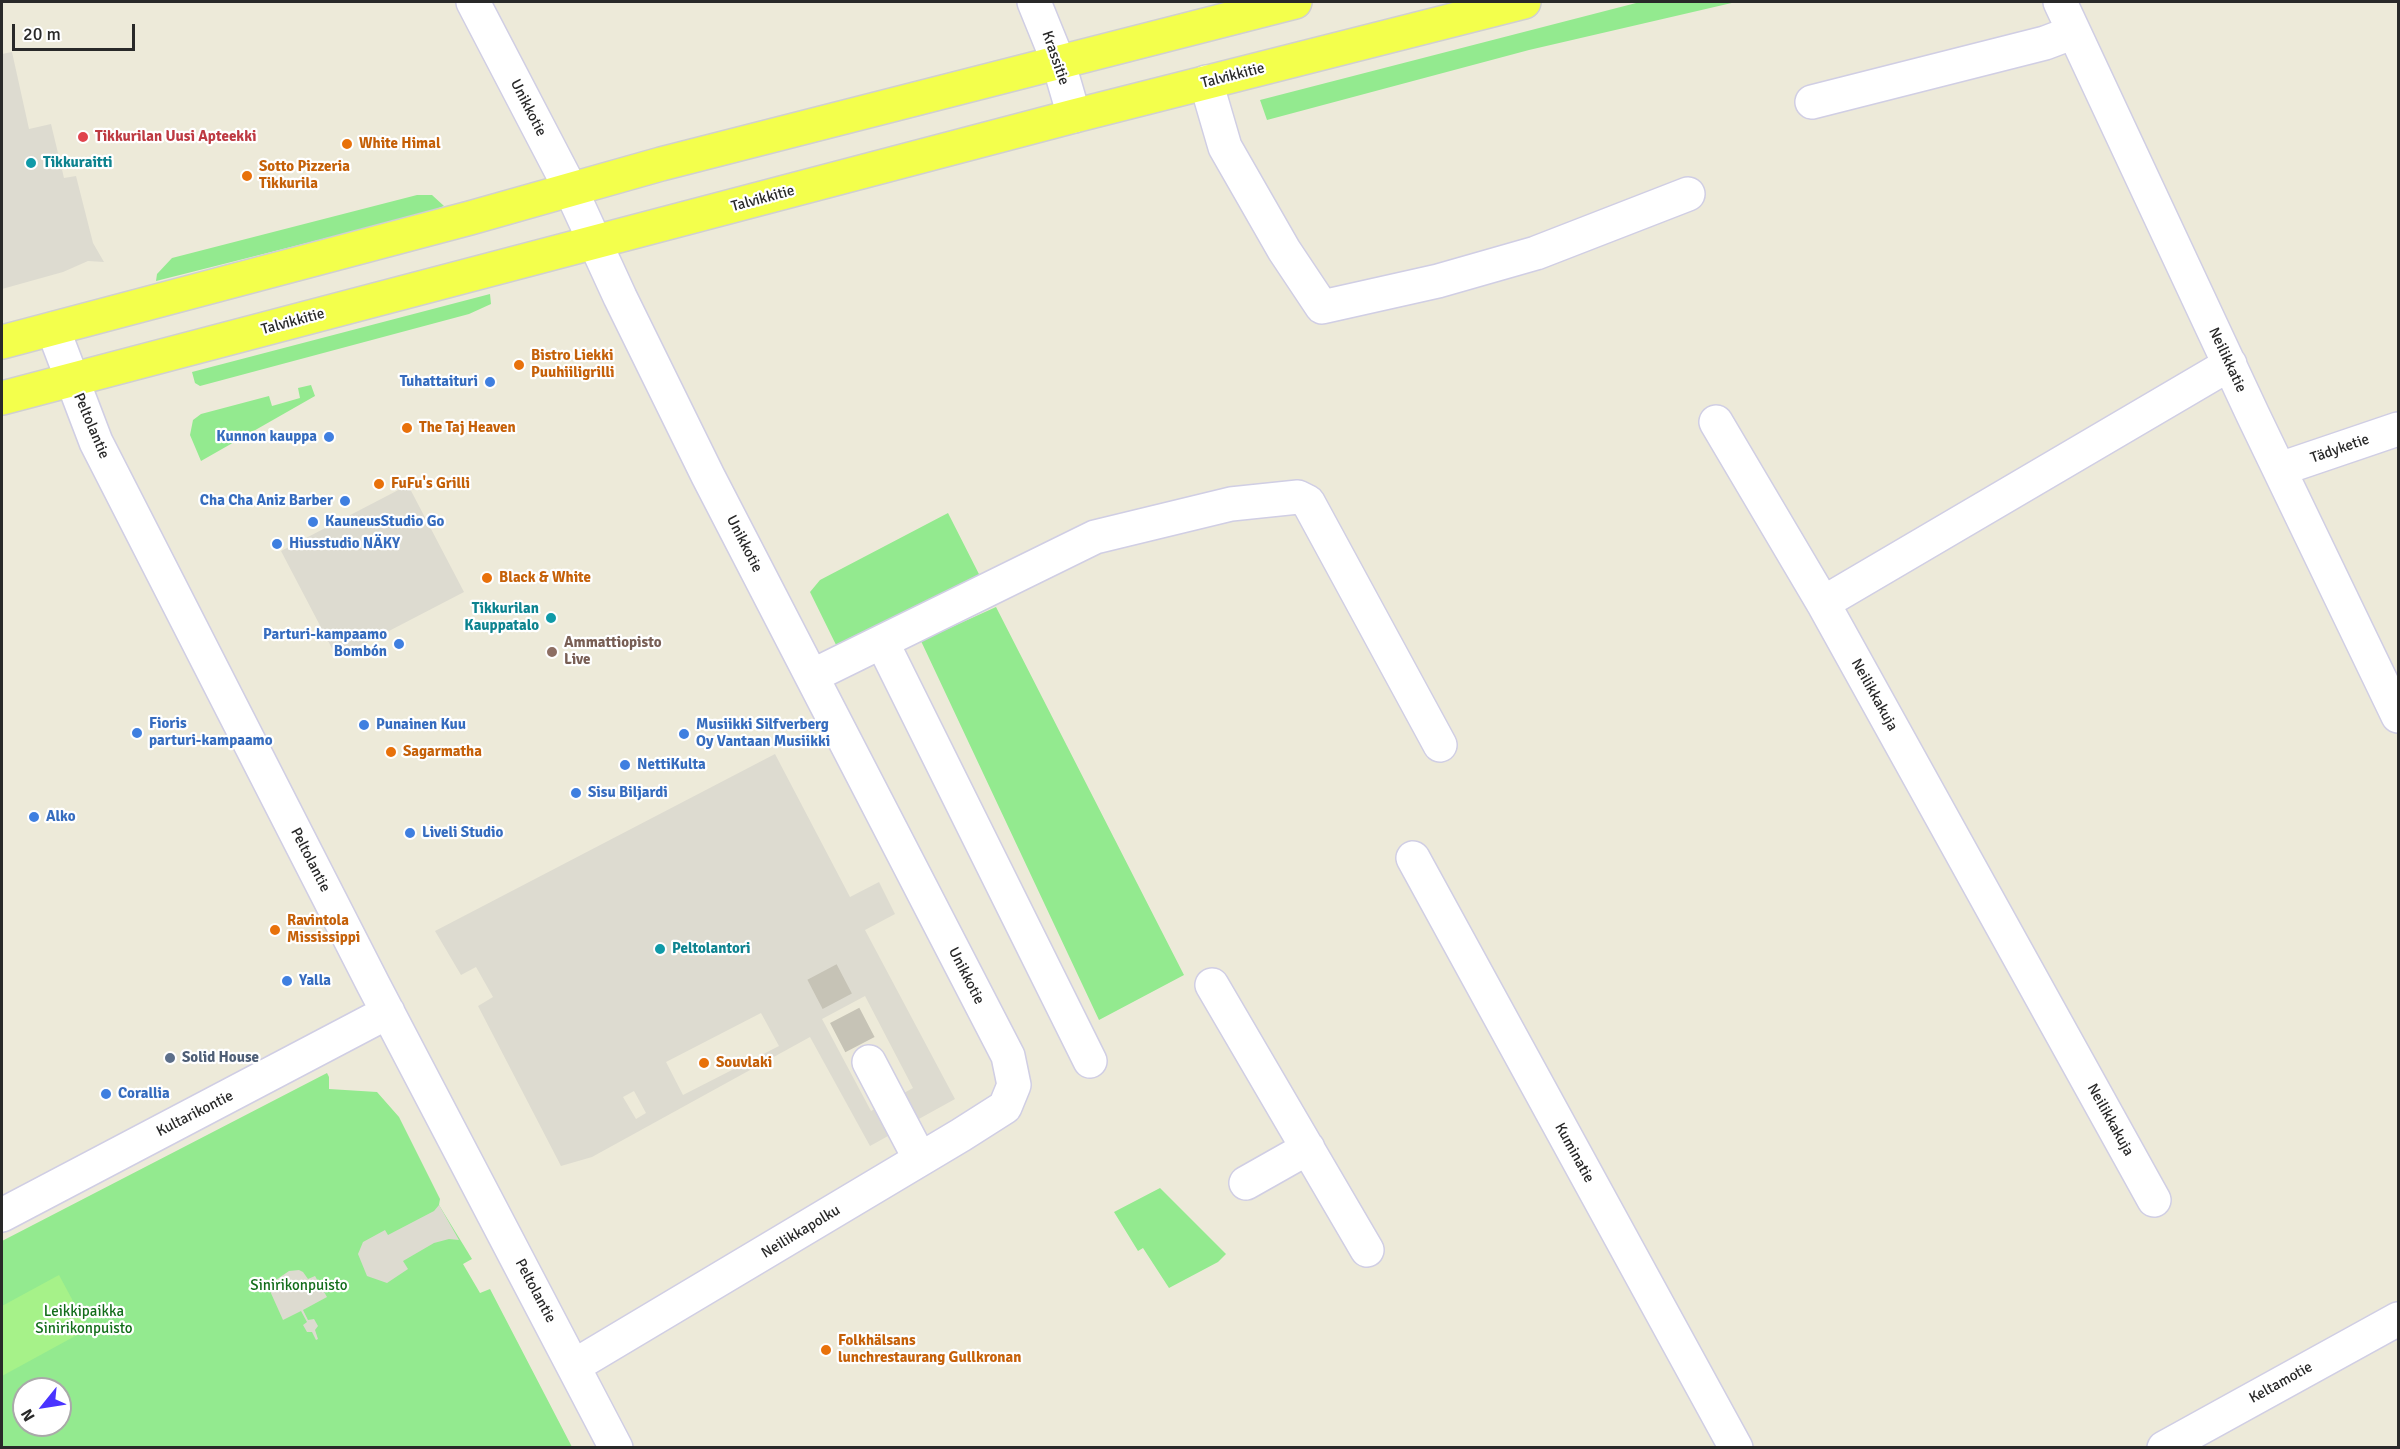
<!DOCTYPE html>
<meta charset="utf-8">
<style>
body{margin:0}
#map{position:relative;width:2400px;height:1449px;overflow:hidden;background:#edead9;font-family:Signika,sans-serif}
canvas{display:block}
.frame{position:absolute;inset:0;border:3px solid #292929;pointer-events:none}
.north{position:absolute;left:12px;top:1377px;width:60px;height:60px;box-sizing:border-box;background:#fff;border:2px solid #a9a9a9;border-radius:50%;rotate:240deg;font-size:16px;font-weight:700;line-height:24px;text-align:center;color:#292929}
.north::after{content:'';display:block;margin:auto;width:21px;height:27px;background:#4a34ff;clip-path:polygon(50% 0,100% 100%,50% 72%,0 100%)}
.scale{position:absolute;left:12px;top:24px;width:123px;height:27px;box-sizing:border-box;border:3px solid #292929;border-top:0;padding-left:8px;font-size:18px;line-height:21px;white-space:nowrap;color:#292929;-webkit-text-stroke:4px #fff;paint-order:stroke}
</style>
<div id="map">
<canvas width="2400" height="1449"></canvas>
<div class="frame"></div>
<div class="north">N</div>
<div class="scale">20 m</div>
</div>
<script>
const ctx = document.querySelector('canvas').getContext('2d');
ctx.lineJoin = 'round';
function fill(path, color) { ctx.fillStyle = color; ctx.fill(path, 'evenodd'); }
function strokePath(path, color, width, dash) { ctx.strokeStyle = color; ctx.lineWidth = width; ctx.lineCap = dash ? 'butt' : 'round'; ctx.setLineDash(dash || []); ctx.stroke(path); }
function write(font, color, halo, rows, align = 'center') {
  ctx.font = font + ' Signika,sans-serif'; ctx.lineWidth = 4.5; ctx.setLineDash([]); ctx.textBaseline = 'middle'; ctx.strokeStyle = halo; ctx.fillStyle = color; for (const [text, x, y, turn = 0] of rows) {
    ctx.save(); ctx.translate(x, y); ctx.rotate((+turn || 0) * Math.PI / 180); ctx.textAlign = isNaN(turn) ? turn : align; if (halo) ctx.strokeText(text, 0, 0); ctx.fillText(text, 0, 0); ctx.restore();
  }
}
fill(new Path2D(`
 M1640 2H1736L1529 50 1267 120 1260 100Z
 M417 195H432L444 206 426 213 156 281 157 274 172 258Z
 M490 294 491 304 469 314 200 386 195 383 192 372Z
 M311 385 315 396 201 461 190 435 193 420 201 414 269 396 272 406 300 398 298 388Z
 M948 513 984 584 841 655 810 592 820 580Z
 M996 607 1184 975 1099 1020 921 641Z
 M327 1073 329 1077V1089L377 1092 399 1117 440 1199 439 1205 472 1259 463 1264 480 1293 490 1289 572 1447 2 1448V1241ZM24 1389H60V1425H24Z
 M1160 1188 1226 1254 1218 1262 1169 1288 1143 1248 1138 1251 1114 1212Z`), '#93ea8f');
fill(new Path2D(`
 M59 1275 88 1329 2 1376V1306Z`), '#a6f289');
fill(new Path2D(`
 M12 52 29 129 51 124 64 178 76 176 93 243 104 262 88 261 63 272 2 289V54Z
 M408 485 464 592 337 658 281 551Z
 M775 754 850 897 879 882 895 914 865 930 955 1099 870 1146 810 1037 592 1157 561 1166 478 1006 493 997 476 967 461 975 435 931ZM865 996 913 1088 871 1111 822 1019ZM761 1013 779 1046 683 1095 666 1062ZM634 1091 646 1113 636 1119 623 1097Z
 M439 1205 459 1240 449 1239 434 1243 403 1261 408 1269 387 1283 367 1276 358 1254 363 1242 385 1230 388 1235 434 1211Z
 M299 1270 303 1272 308 1279 315 1276 327 1297 303 1310 308 1320 314 1319 318 1326 315 1330 318 1339 316 1340 312 1332H307L303 1325 307 1322 301 1311 283 1320 270 1291 269 1285 273 1282 289 1271Z`), '#dddbd0');
strokePath(new Path2D(`
 M822 972 869 1062`), '#c6c3b6', 33, [33, 16]);
const minor = new Path2D(`
 M473 2 570 188 620 297 708 476 1008 1056 1014 1085 1005 1107 961 1135 574 1366
 M1034 2 1058 61 1074 116
 M2060 2 2253 415 2398 716
 M1206 82 1225 147 1284 250 1322 307 1438 281 1536 253 1688 194
 M1812 102 2045 43 2074 32
 M53 329 96 442 374 986 616 1448
 M1716 422 1823 603
 M2280 469 2398 429
 M882 642 1090 1061
 M812 676 1095 537 1231 504 1298 497 1308 502 1440 745
 M1413 858 1736 1448
 M1212 985 1367 1250
 M869 1062 920 1159
 M1246 1183 1308 1148
 M2154 1200 1823 603 2230 364
 M2 1215 388 1012
 M2164 1448 2398 1319`);
const major = new Path2D(`
 M2 342 470 218 661 164 1295 2
 M2 398 1074 116 1524 2`);
strokePath(minor, '#d0cee4', 36);
strokePath(major, '#d0d0d0', 36);
strokePath(minor, '#fff', 33);
strokePath(major, '#f3ff4c', 33);
for (const [x, y, r, color] of [
 [83,137,6,"#e0444e"],
 [347,144,6,"#e8710a"],
 [31,163,6,"#0f9aa8"],
 [247,176,6,"#e8710a"],
 [519,365,6,"#e8710a"],
 [490,382,6,"#3f7fe0"],
 [407,428,6,"#e8710a"],
 [329,437,6,"#3f7fe0"],
 [379,484,6,"#e8710a"],
 [345,501,6,"#3f7fe0"],
 [313,522,6,"#3f7fe0"],
 [277,544,6,"#3f7fe0"],
 [487,578,6,"#e8710a"],
 [551,618,6,"#0f9aa8"],
 [399,644,6,"#3f7fe0"],
 [552,652,6,"#8d6e63"],
 [364,725,6,"#3f7fe0"],
 [137,733,6,"#3f7fe0"],
 [684,734,6,"#3f7fe0"],
 [391,752,6,"#e8710a"],
 [625,765,6,"#3f7fe0"],
 [576,793,6,"#3f7fe0"],
 [34,817,6,"#3f7fe0"],
 [410,833,6,"#3f7fe0"],
 [275,930,6,"#e8710a"],
 [660,949,6,"#0f9aa8"],
 [287,981,6,"#3f7fe0"],
 [170,1058,6,"#5c6f8a"],
 [704,1063,6,"#e8710a"],
 [106,1094,6,"#3f7fe0"],
 [826,1350,6,"#e8710a"]
]) { const dot = new Path2D(); dot.arc(x, y, r, 0, 2 * Math.PI); ctx.fillStyle = color; ctx.fill(dot); strokePath(dot, '#fff', 2); }
write('15px', '#292929', '#fff', [
 ["Krassitie",1055,58,71],
 ["Talvikkitie",1233,76,-14],
 ["Unikkotie",528,108,63],
 ["Talvikkitie",763,199,-15],
 ["Talvikkitie",293,322,-15],
 ["Neilikkatie",2227,360,65],
 ["Peltolantie",91,426,67],
 ["Tädyketie",2340,449,-19],
 ["Unikkotie",744,544,63],
 ["Neilikkakuja",1874,695,61],
 ["Peltolantie",310,860,63],
 ["Unikkotie",966,976,63],
 ["Kultarikontie",195,1114,-27],
 ["Neilikkakuja",2110,1120,61],
 ["Kuminatie",1574,1153,61],
 ["Neilikkapolku",801,1232,-31],
 ["Peltolantie",535,1291,62],
 ["Keltamotie",2281,1383,-29]
]);
write('bold 15px', '#be3a42', '#fff', [
 ["Tikkurilan Uusi Apteekki",95,137]
], 'left');
write('bold 15px', '#c56008', '#fff', [
 ["White Himal",359,144],
 ["Sotto Pizzeria",259,167],
 ["Tikkurila",259,184],
 ["Bistro Liekki",531,356],
 ["Puuhiiligrilli",531,373],
 ["The Taj Heaven",419,428],
 ["FuFu's Grilli",391,484],
 ["Black & White",499,578],
 ["Sagarmatha",403,752],
 ["Ravintola",287,921],
 ["Mississippi",287,938],
 ["Souvlaki",716,1063],
 ["Folkhälsans",838,1341],
 ["lunchrestaurang Gullkronan",838,1358]
], 'left');
write('bold 15px', '#0d838f', '#fff', [
 ["Tikkuraitti",43,163],
 ["Tikkurilan",539,609,"right"],
 ["Kauppatalo",539,626,"right"],
 ["Peltolantori",672,949]
], 'left');
write('bold 15px', '#366cbe', '#fff', [
 ["Tuhattaituri",478,382,"right"],
 ["Kunnon kauppa",317,437,"right"],
 ["Cha Cha Aniz Barber",333,501,"right"],
 ["KauneusStudio Go",325,522],
 ["Hiusstudio NÄKY",289,544],
 ["Parturi-kampaamo",387,635,"right"],
 ["Bombón",387,652,"right"],
 ["Fioris",149,724],
 ["parturi-kampaamo",149,741],
 ["Punainen Kuu",376,725],
 ["Musiikki Silfverberg",696,725],
 ["Oy Vantaan Musiikki",696,742],
 ["NettiKulta",637,765],
 ["Sisu Biljardi",588,793],
 ["Alko",46,817],
 ["Liveli Studio",422,833],
 ["Yalla",299,981],
 ["Corallia",118,1094]
], 'left');
write('bold 15px', '#785e54', '#fff', [
 ["Ammattiopisto",564,643],
 ["Live",564,660]
], 'left');
write('bold 15px', '#4e5e75', '#fff', [
 ["Solid House",182,1058]
], 'left');
write('15px', '#126d1a', '#fff', [
 ["Sinirikonpuisto",299,1286],
 ["Leikkipaikka",84,1312],
 ["Sinirikonpuisto",84,1329]
]);
</script>
